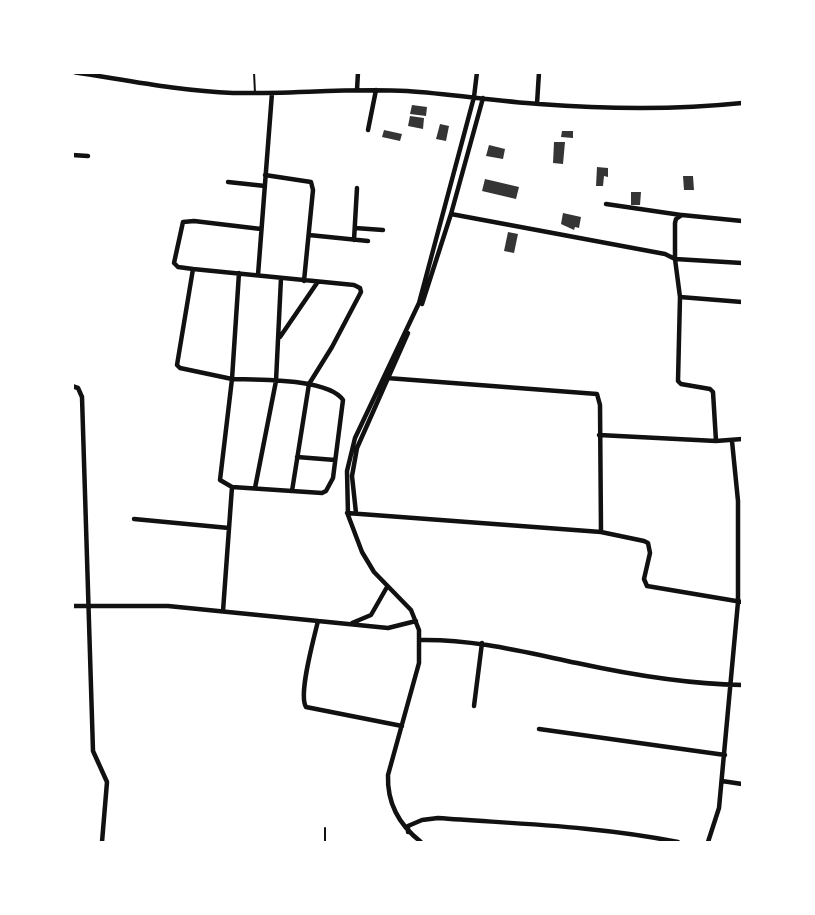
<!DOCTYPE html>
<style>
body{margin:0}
#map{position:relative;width:815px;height:915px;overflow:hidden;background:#fff;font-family:"Alegreya Sans",sans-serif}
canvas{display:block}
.frame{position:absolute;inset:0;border:74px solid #fff;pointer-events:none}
</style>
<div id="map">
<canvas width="815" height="915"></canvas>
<div class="frame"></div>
</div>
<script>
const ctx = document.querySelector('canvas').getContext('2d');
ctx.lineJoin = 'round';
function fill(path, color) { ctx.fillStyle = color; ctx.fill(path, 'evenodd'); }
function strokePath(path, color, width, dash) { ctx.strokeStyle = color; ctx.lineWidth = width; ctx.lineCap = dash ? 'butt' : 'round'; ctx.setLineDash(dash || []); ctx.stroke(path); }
fill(new Path2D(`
 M412 105 427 107 426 116 410 114Z
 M410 116 424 118 423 129 408 126Z
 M440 124 449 126 446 141 436 139Z
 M384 130 402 134 400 141 382 137Z
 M562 131H573V138L561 137Z
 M554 142H565L563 164 553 163Z
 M489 145 505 149 503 159 486 156Z
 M597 167 608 168V177L604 176 603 186H596Z
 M683 176H693L694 190H684Z
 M485 179 519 187 516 199 482 191Z
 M631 192H641L640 205H631Z
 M563 213 581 217 579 228 575 227 574 230 561 224Z
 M508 232 518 234 514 253 504 251Z`), '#353535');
strokePath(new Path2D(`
 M254 72 255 93
 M325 842V828`), '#111', 2);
strokePath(new Path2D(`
 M73 72C126 80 179 91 233 93 291 94 349 88 407 91 451 94 495 101 539 104 606 109 675 110 742 103
 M357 90 358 72
 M537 104 539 72
 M368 130 376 90
 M72 155 88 156
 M265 175 311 182 313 190 304 281
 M228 182 265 186
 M606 204 681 215
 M451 214 665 254 675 259 680 297 678 381 681 384 710 389 713 392 716 441
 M742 221 682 215 676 219 675 223V259L742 263
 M355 228 383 230
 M261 229 194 221 183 222 174 263 178 267 193 269 354 285 360 288 361 292 332 347 309 384 292 491
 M309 235 368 241
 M354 240 357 188
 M193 269 177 365 180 368 232 379 239 273
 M258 275 272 93
 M680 297 742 302
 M422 304 451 214 483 98
 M280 337 317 283
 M387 378 597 394 600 405 601 532
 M232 379C258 380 328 378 343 400L333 478 326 491 322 493 232 487 220 480Z
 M72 386 78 388 82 397 93 751 107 782 102 842
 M599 435 716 441 742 439
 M297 457 335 460
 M255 488 276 381 281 278
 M347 513 601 532 644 541 648 543 650 553 644 579 647 586 742 602
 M356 513 352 476 357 448 408 333
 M134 519 229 528
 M72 606H168L388 628 416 621
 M223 611 232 487
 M318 621C314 638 298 695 306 707L402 726
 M352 623 371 615 387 587
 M420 640C474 639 524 652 577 663 632 675 687 684 742 685
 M474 706 482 643
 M539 729 725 755
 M722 781 742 784
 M408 832V826L422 820 438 818C518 824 599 826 678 842
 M421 842C399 825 387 803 388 775L419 663V630L411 610 374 572 362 552 348 515 347 471 355 438 419 303 474 97 477 72
 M708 842 719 808 738 602V501L732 441`), '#111', 4.5);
</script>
